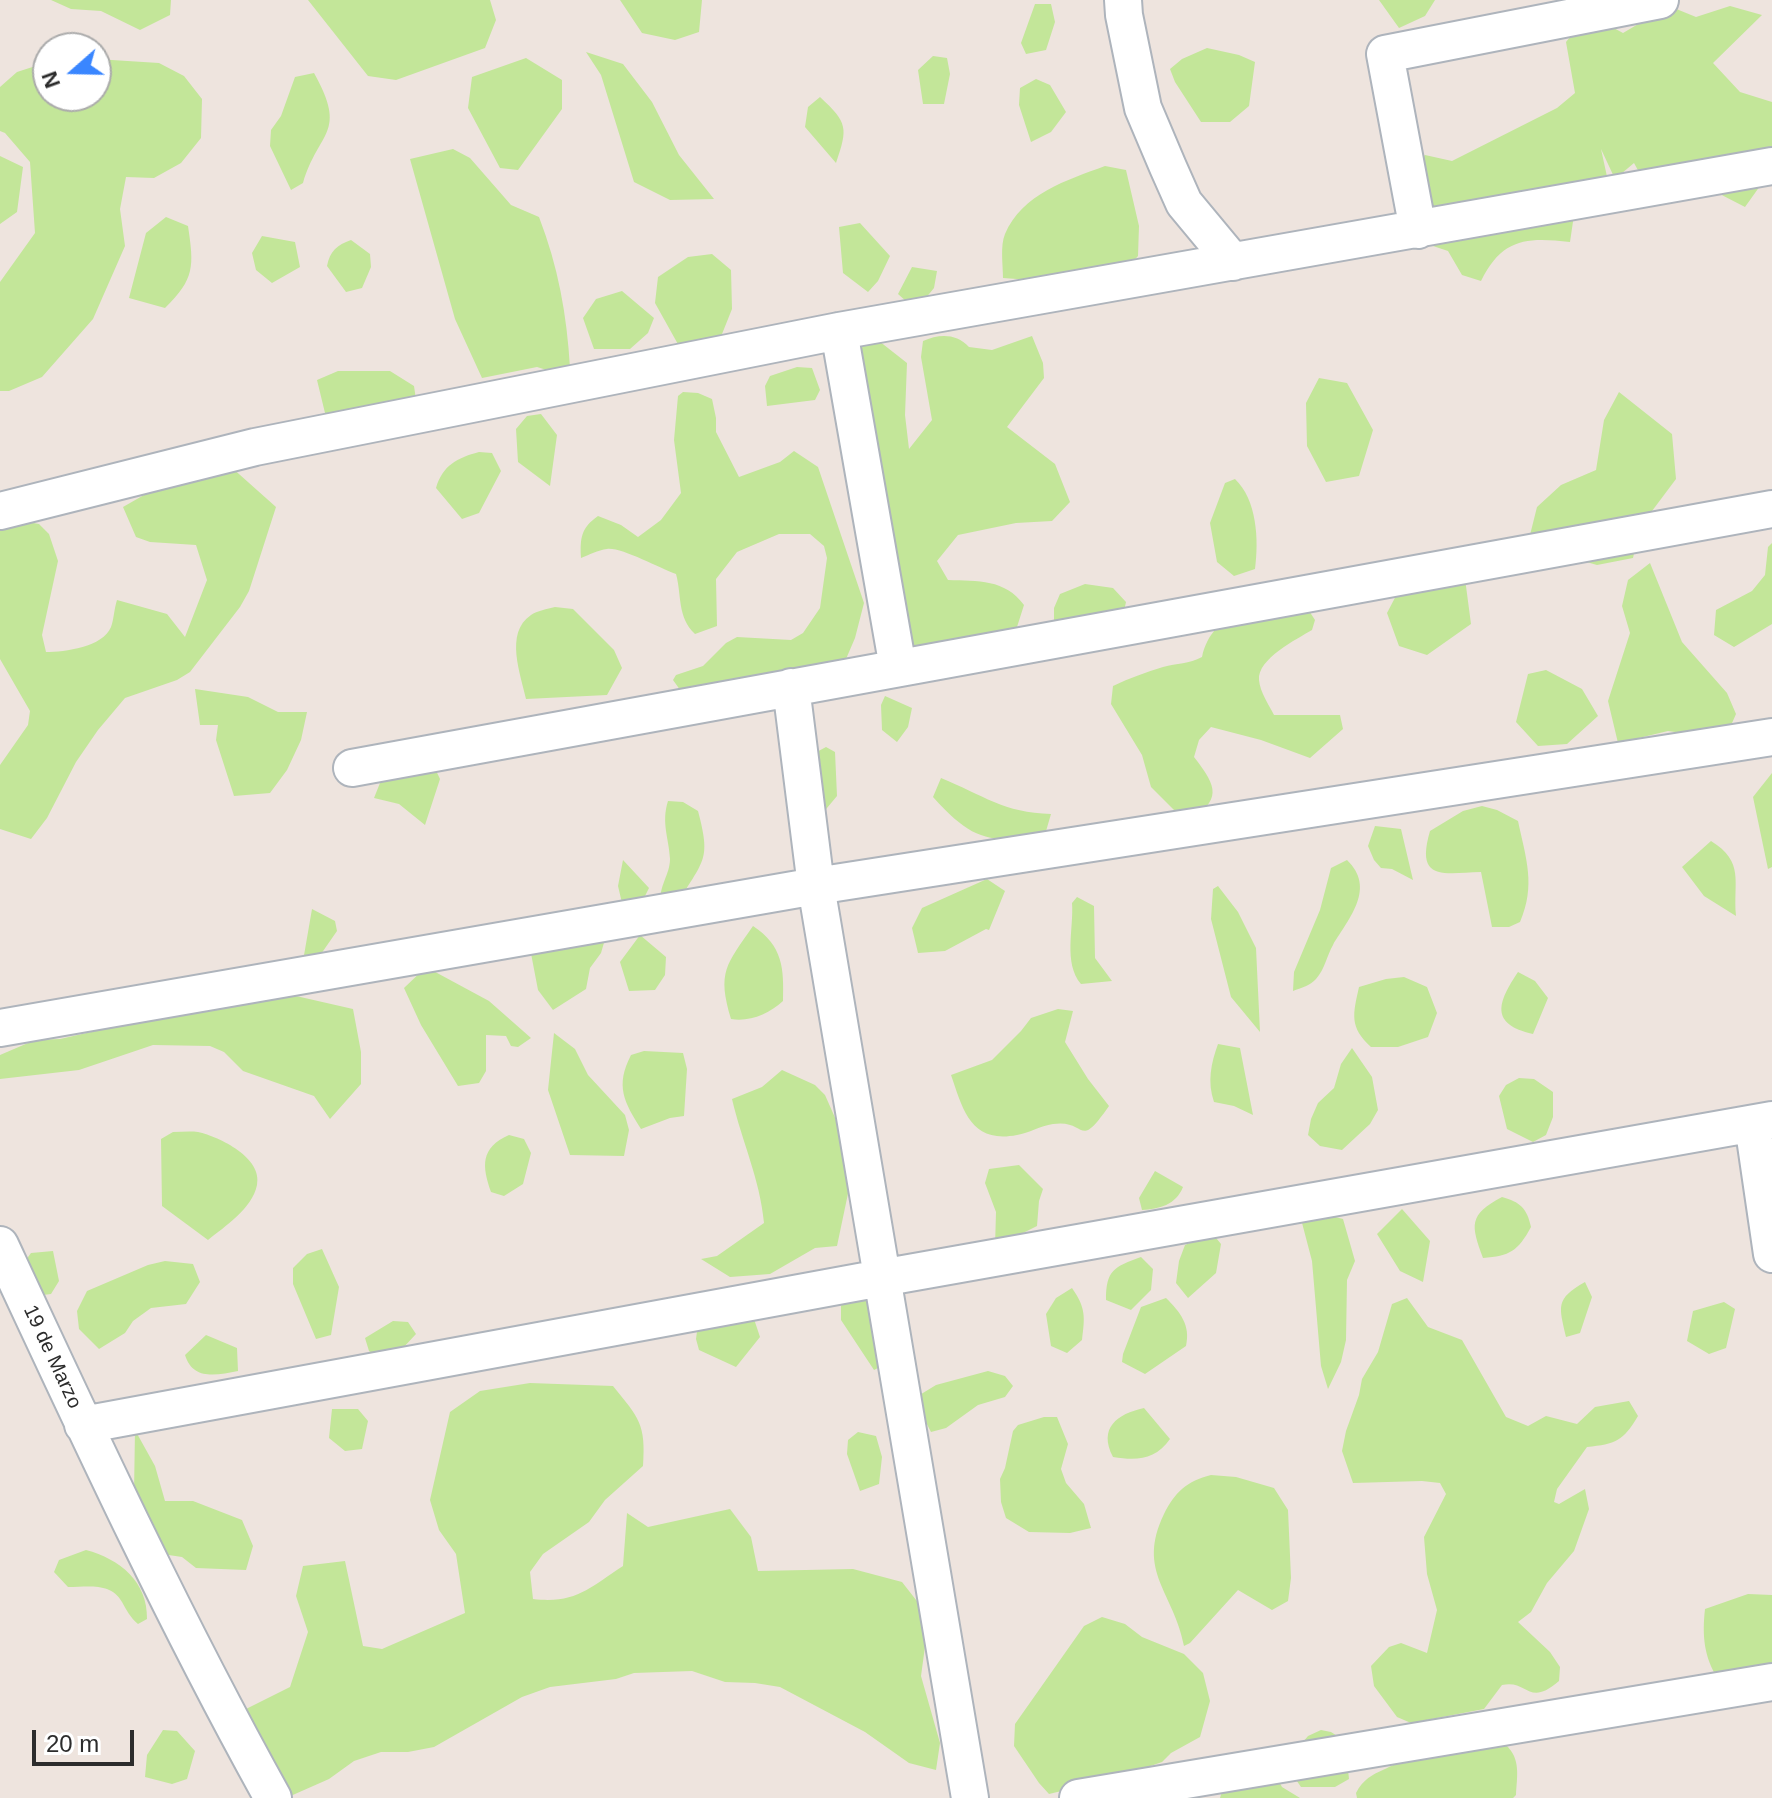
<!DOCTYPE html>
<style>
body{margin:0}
#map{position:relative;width:1772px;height:1798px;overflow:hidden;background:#eee4de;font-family:Helvetica,sans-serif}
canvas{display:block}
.north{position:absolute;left:32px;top:32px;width:80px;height:80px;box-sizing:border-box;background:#fff;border:2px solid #ababab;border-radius:50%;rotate:250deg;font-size:22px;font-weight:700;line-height:32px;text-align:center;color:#2c2c2c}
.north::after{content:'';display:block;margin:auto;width:28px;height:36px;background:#3a86ff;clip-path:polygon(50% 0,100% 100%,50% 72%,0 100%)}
.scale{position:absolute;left:32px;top:1730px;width:102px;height:36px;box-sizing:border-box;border:4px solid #2c2c2c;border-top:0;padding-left:10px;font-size:24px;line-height:28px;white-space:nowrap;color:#2c2c2c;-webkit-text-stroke:6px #fff;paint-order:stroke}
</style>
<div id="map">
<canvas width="1772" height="1798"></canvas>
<div class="north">N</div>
<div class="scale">20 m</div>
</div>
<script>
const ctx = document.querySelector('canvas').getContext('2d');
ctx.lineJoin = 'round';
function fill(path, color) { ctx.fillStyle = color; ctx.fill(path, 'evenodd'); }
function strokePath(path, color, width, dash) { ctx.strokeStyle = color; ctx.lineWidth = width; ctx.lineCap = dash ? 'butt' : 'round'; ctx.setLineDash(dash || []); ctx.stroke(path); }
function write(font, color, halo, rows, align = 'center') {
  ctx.font = font + ' Helvetica,sans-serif'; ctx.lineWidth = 6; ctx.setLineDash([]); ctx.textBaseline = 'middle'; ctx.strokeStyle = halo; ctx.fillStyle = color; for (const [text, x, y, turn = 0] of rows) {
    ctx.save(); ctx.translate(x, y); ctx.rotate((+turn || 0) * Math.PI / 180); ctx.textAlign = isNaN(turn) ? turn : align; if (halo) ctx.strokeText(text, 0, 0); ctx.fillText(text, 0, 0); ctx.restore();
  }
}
fill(new Path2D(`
 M51 0H171L170 15 140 30 101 11 71 9Z
 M308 0H490L496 20 485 48 396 80 368 76Z
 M620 0H702L699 32 675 40 642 33Z
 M1379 0H1435L1425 16 1399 28Z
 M1035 4H1051L1055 22 1046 50 1026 54 1021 43Z
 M1669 6 1696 17 1730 6 1762 15 1713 63 1740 92 1772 102V185L1760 186 1745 207 1712 190 1651 194 1634 163 1615 179 1601 149 1613 204 1575 208 1570 242C1527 237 1502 238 1481 281L1462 275 1448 251 1427 244 1404 171 1425 155 1452 161 1557 108 1575 93 1566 42 1578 27 1597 19 1623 33Z
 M1207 48 1239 55 1255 62 1249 106 1230 122H1201L1175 82 1170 69 1182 59Z
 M586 52 623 64 652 102 679 155 714 199 670 200 634 182 601 75Z
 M933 56 947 58 950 74 944 104H923L918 70Z
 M526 58 562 80V109L518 170 500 168 468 108 472 77Z
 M96 59 159 63 184 76 202 99 201 138 181 163 154 178 126 177 120 209 125 246 93 319 42 377 9 391H0V282L35 233 30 162 5 133 0 131V87L17 72 48 62V96H96Z
 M314 73C348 134 319 130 303 183L291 190 270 146 271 130 281 116 295 77Z
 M1036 79 1050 85 1066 112 1051 132 1031 142 1019 105 1020 88Z
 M820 97C848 123 848 128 836 163L805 127 808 107Z
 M453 149 470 158 511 205 539 217C558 266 567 315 570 368L563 375 537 367 482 378 455 319 410 159Z
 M0 156 23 167 17 212 0 224Z
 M1105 166 1126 170 1139 226 1138 256 1101 297 1045 281 1003 278C1003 265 1000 246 1005 234 1022 194 1067 180 1105 166Z
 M166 217 188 226C194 266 195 279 165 308L129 298 146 233Z
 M860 223 890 256 878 281 868 292 843 273 839 227Z
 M262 236 295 242 300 267 272 283 256 270 252 253Z
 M351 240 370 254 371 267 362 288 346 292 327 266C330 251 337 245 351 240Z
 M712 254 731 270 732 309 716 349 684 355 655 303 658 277 688 257Z
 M912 267 937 271 934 288 916 310 898 294Z
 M622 291 654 318 648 333 630 349H594L583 318 596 299Z
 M860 332 879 341 907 363 905 415 909 449 932 420 921 357 923 341C939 334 956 333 969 347L992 350 1032 336 1043 363 1044 378 1007 427 1055 464 1070 502 1052 521 1016 523 958 535 937 561 948 580C978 581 1005 579 1024 605L1017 627 960 669 920 673 855 473Z
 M797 367 812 368 820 390 815 400 767 406 765 386 770 376Z
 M338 371H390L414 386 418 413 359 434 325 413 317 380Z
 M1319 378 1347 383 1373 430 1359 476 1326 482 1307 446 1306 403Z
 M683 392 698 393 712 399 716 418V432L739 477 780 462 794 451 818 467 864 603 855 638 843 666 693 708 673 680 676 675 703 666 726 643 737 637 791 640 803 633 820 608 827 558 824 546 810 534H779L737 552 716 579 717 626 695 634C677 617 682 596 676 574 659 568 621 547 607 549 598 550 589 555 581 558 580 538 581 528 598 516L621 525 638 537 661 520 681 493 674 440 678 396Z
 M1619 392 1672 434 1676 479 1640 527 1633 558 1597 565 1541 549 1530 535 1537 507 1561 485 1596 470 1604 420Z
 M541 414 557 435 550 486 518 462 516 429 527 416Z
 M479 452 492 453 501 471 479 513 462 519 436 488C443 465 457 458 479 452Z
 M221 458 276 507 249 591 240 607 190 672 177 680 125 698 98 730 76 762 47 818 31 839 0 829V765L28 725 30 711 0 659V517L39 524 49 534 58 561 42 635 46 652C65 652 103 647 111 627 114 619 114 609 117 600L167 614 185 637 207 580 196 545 150 542 136 537 123 507 207 459Z
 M1235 479C1257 500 1259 540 1255 569L1234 576 1217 562 1210 523 1225 483Z
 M1772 543V624L1734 647 1714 635 1716 610 1752 591 1765 575 1768 547Z
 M1650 563 1682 642 1727 693 1736 714 1725 739 1668 731 1618 743 1608 701 1630 633 1622 606 1628 580Z
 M1464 571 1471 624 1427 655 1399 646 1387 613 1398 592Z
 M1085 584 1113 588 1126 602 1120 629 1054 639V608L1060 594Z
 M1300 597 1315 620 1312 630C1297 639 1257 659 1259 680 1260 692 1269 705 1274 715H1340L1343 729 1310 758 1261 740 1211 727 1199 740 1194 757C1218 788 1222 799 1187 823L1151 787 1142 755 1111 704 1113 686C1130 678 1146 672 1163 667 1177 663 1189 664 1202 657 1213 609 1259 606 1300 597Z
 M555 607 573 609 614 650 622 668 607 695 526 699C521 675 504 633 531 615 537 611 547 609 555 607Z
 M1546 670 1582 689 1598 716 1567 744 1538 746 1516 722 1528 674Z
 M195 689 248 697 278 712H307L301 740 287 770 270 793 234 796 216 740 218 725H200Z
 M885 696 912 708 908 727 897 742 882 730 881 705Z
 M826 747 835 752 837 796 822 814 813 754Z
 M432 762 440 779 425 825 399 804 374 798 382 778Z
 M1772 773V867L1768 869 1753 797Z
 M941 778C983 795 1004 813 1051 814L1044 838C987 842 973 841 933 797Z
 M668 801 683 802 698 811C711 860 704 859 679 901L661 903C658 887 670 875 670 859 669 838 661 823 668 801Z
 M1482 806 1497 810 1518 821C1526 859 1536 885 1520 922L1509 927H1492L1481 872C1444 873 1415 882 1430 831L1463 811Z
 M1375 826 1401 829 1413 880 1392 869 1381 868 1374 860 1368 846Z
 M1711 841C1745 862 1733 881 1736 916L1704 896 1682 867Z
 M623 860 649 888 640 906 622 903 618 886Z
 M1347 860C1376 888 1350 917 1333 945 1327 955 1325 969 1316 979 1311 985 1301 988 1293 991L1294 972 1320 910 1331 868Z
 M987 879 1005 891 989 930 986 929 945 951 918 953 912 928 922 908Z
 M1218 886 1238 912 1256 948 1260 1032 1231 997 1211 919 1213 889Z
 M1077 897 1094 906 1095 958 1112 981 1081 984C1063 963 1074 928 1072 903Z
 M312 909 335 921 337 931 321 954 303 961Z
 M610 922 601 953 590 968 586 989 553 1010 538 990 529 943Z
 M753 926C783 946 784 968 783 1001 769 1014 750 1022 731 1019 717 972 726 965 753 926Z
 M640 935 666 957 665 975 655 990 629 991 620 962Z
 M426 967 489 1001 531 1038 518 1047 511 1046 506 1036 486 1035V1071L479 1083 458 1086 421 1025 404 988Z
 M1518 972 1535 981 1548 998 1533 1034C1489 1024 1498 1002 1518 972Z
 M1404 977 1427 987 1437 1013 1428 1037 1398 1047H1371C1349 1027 1353 1014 1359 987L1386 979Z
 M239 993 296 996 353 1009 361 1052V1084L330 1119 314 1096 243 1071 224 1052 210 1046 153 1045 79 1070 0 1079V1055L35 1040 60 1039 219 1003Z
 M1058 1009 1073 1011 1065 1042 1088 1079 1109 1106C1077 1152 1088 1119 1053 1124 1040 1126 1029 1133 1017 1135 971 1144 963 1110 951 1075L992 1060 1021 1031 1031 1018Z
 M554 1033 575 1049 588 1075 625 1115 629 1130 624 1156 570 1155 548 1090Z
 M1218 1044 1240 1048 1253 1115 1234 1106 1214 1102C1207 1082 1211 1063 1218 1044Z
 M1352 1048 1372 1077 1378 1110 1370 1124 1342 1150 1320 1146 1308 1135 1311 1119 1318 1103 1334 1088 1341 1064Z
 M644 1051 683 1053 687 1069 684 1116 670 1118 641 1129C624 1102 615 1086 631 1055Z
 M782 1070 815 1085 825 1095 848 1147 850 1184 837 1246 815 1248 770 1274 730 1277 701 1259 717 1256 764 1223C760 1179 742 1142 732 1099L762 1087Z
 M1519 1078 1534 1079 1553 1092V1117L1546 1135 1533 1142 1507 1129 1499 1096 1506 1085Z
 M173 1132C181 1132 190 1131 198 1132 220 1137 263 1158 257 1185 252 1209 225 1226 208 1240L162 1206 161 1139Z
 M509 1135 524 1139 531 1153 523 1184 504 1196 491 1192C482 1166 480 1148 509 1135Z
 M1019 1165 1043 1189 1039 1201 1037 1226 995 1247 996 1212 985 1183 989 1169Z
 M1155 1171 1183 1187C1176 1205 1159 1209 1142 1210L1139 1198Z
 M1502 1197C1520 1202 1527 1208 1531 1227 1518 1251 1510 1256 1483 1258 1471 1225 1468 1215 1502 1197Z
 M1402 1209 1430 1241 1423 1282 1400 1271 1377 1234Z
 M1308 1210 1343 1219 1355 1261 1347 1280 1346 1340 1341 1362 1328 1389 1321 1366 1312 1261 1301 1219Z
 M1212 1233 1221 1244 1216 1273 1188 1298 1176 1283 1179 1261 1185 1245Z
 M322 1249 339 1287 331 1335 316 1339 293 1284V1268L307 1254Z
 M53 1251 59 1281 51 1294 35 1296 17 1272 31 1253Z
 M1141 1257 1153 1269 1151 1290 1131 1310 1106 1300C1106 1270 1114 1267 1141 1257Z
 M165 1261 193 1264 200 1282 186 1304 151 1308 133 1321 125 1333 99 1349 79 1329 77 1311 87 1291 148 1265Z
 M870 1275 898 1358 874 1370 841 1320V1306L845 1292Z
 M1585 1282 1592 1297 1580 1333 1566 1337C1559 1306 1555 1299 1585 1282Z
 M1072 1288C1086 1308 1085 1317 1082 1340L1067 1353 1051 1346 1046 1314 1056 1298Z
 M1166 1298C1180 1312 1191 1325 1186 1346L1145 1374 1122 1362 1123 1354 1141 1307Z
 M1407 1298 1428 1327 1462 1340 1506 1417 1528 1426 1546 1416 1577 1424 1595 1407 1629 1401 1638 1416C1623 1441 1616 1444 1587 1447L1557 1489 1554 1502 1559 1504 1585 1489 1589 1509 1574 1551 1547 1583 1531 1612 1518 1622 1550 1652 1560 1667 1559 1681C1528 1708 1528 1679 1502 1685L1484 1709 1411 1723 1397 1717 1374 1686 1371 1666 1389 1647 1401 1643 1427 1653 1437 1610 1427 1574 1424 1537 1446 1494 1440 1483 1422 1481 1353 1483 1342 1451 1346 1431 1359 1395 1362 1379 1378 1352 1392 1304Z
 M1724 1302 1735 1309 1726 1348 1709 1354 1687 1341 1693 1311Z
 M753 1316 760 1337 736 1367 699 1350 696 1339 698 1324Z
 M393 1321 408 1322 416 1334 388 1364 369 1351 365 1338Z
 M206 1335 237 1348 238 1371C217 1375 193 1381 185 1355Z
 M988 1371 1005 1376 1013 1386 1005 1397 978 1405 946 1428 931 1432 917 1405 918 1396 936 1385Z
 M530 1383 613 1386C639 1418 646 1424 643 1466L605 1500 589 1522 543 1554 530 1572 533 1599C576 1604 589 1588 623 1566L627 1513 648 1527 730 1509 751 1537 758 1571 853 1569 902 1582 920 1605 927 1632 921 1676 940 1743 936 1770 909 1763 865 1732 780 1687 755 1683 725 1682 692 1671 634 1673 616 1679 550 1687 522 1697 434 1747 408 1752H381L354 1761 329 1779 286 1798 238 1713 290 1687 308 1632 296 1596 303 1566 345 1561 363 1646 382 1649 465 1613 456 1554 439 1530 430 1500 450 1412 480 1391Z
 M1144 1408 1170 1439C1155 1460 1137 1461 1113 1457 1098 1428 1117 1414 1144 1408Z
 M332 1409H358L368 1421 362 1449 345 1451 329 1438Z
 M1044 1417H1057L1068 1444 1061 1469 1066 1483 1084 1504 1091 1528 1070 1533 1029 1532 1006 1518 1001 1502 1000 1479 1005 1468 1013 1431 1018 1425Z
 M135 1430 155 1466 165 1501H193L242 1520 253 1546 246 1570 196 1568 182 1557 142 1551 134 1493Z
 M858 1432 876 1436 882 1457 879 1484 860 1491 847 1454 848 1440Z
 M1211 1475 1236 1477 1274 1488 1288 1510 1291 1578 1288 1601 1272 1610 1238 1590 1190 1643 1184 1646C1174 1592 1136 1572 1164 1514 1175 1492 1187 1481 1211 1475Z
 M86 1550C120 1559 148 1582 147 1619L138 1624C130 1617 127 1611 122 1602 111 1582 88 1587 68 1587L54 1572 59 1560Z
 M1748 1594 1772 1595V1672L1718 1679C1704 1657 1702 1636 1705 1609Z
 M1102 1617 1125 1624 1142 1637 1184 1654 1203 1673 1210 1701 1200 1737 1171 1753 1162 1762 1116 1778 1049 1794 1039 1783 1014 1746 1015 1724 1084 1626Z
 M163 1730 177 1731 195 1751 187 1779 172 1784 145 1777 147 1755Z
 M1321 1730 1331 1732 1345 1741 1349 1779 1335 1787H1301L1292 1774V1755L1308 1736Z
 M1506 1745C1521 1759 1517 1776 1516 1795L1513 1798H1357L1356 1793C1370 1766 1395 1773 1412 1749Z
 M1277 1778 1282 1787 1300 1798H1220L1224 1785Z`), '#c3e699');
const minor = new Path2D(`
 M1123 0 1124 15 1143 108 1168 167 1184 203 1233 262
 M1418 230 1385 54 1660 0
 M839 331 898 668
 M0 511 255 447 839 331 1772 166
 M791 687 816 886 970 1798
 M352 768 1772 509
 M0 1028 816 886 1772 737
 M1753 1124 1772 1254
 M0 1245C87 1432 173 1618 273 1798
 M83 1425 881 1278 1772 1120
 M1078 1798 1772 1682`);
strokePath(minor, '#aeb4bc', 40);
strokePath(minor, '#fff', 36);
write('20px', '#2c2c2c', '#fff', [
 ["19 de Marzo",52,1357,65]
]);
</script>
